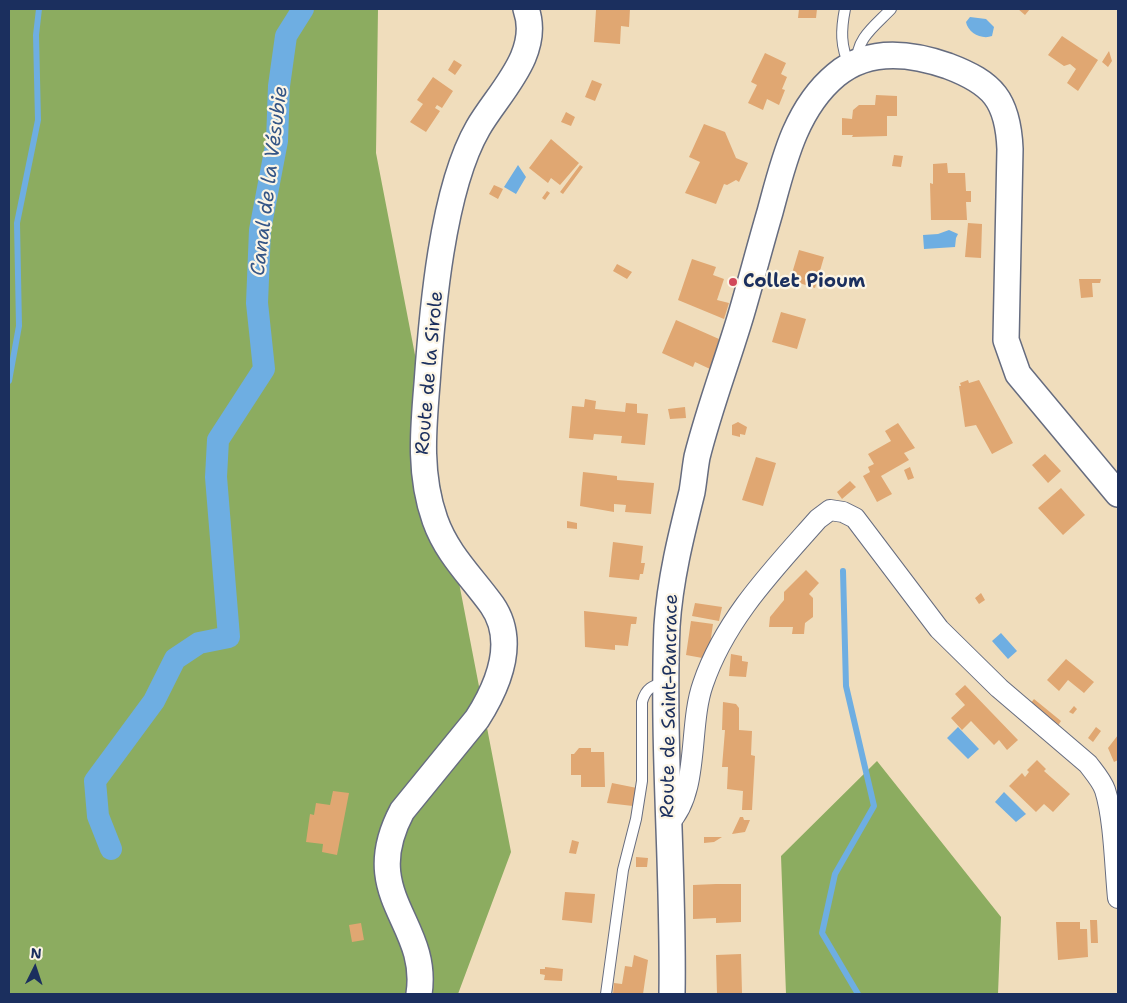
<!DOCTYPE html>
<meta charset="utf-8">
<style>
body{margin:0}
#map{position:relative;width:1127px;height:1003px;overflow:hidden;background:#f0ddbc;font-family:"Shantell Sans",sans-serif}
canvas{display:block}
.frame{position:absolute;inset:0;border:10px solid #1b2f5e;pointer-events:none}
.north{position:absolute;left:10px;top:943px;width:50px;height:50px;-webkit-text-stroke:4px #fcf5e5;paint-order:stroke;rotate:4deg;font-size:14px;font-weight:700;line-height:20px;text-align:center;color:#1b2f5e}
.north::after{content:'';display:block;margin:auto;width:18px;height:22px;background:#1b2f5e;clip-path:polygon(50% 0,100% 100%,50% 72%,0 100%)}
</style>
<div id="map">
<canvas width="1127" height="1003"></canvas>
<div class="frame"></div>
<div class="north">N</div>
</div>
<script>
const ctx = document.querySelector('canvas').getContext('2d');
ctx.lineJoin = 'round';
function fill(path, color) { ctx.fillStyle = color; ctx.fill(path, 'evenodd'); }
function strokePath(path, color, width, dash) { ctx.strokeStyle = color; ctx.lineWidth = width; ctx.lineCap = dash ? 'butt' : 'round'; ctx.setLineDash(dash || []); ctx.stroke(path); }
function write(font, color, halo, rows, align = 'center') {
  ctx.font = font + ' "Shantell Sans",sans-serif'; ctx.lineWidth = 4.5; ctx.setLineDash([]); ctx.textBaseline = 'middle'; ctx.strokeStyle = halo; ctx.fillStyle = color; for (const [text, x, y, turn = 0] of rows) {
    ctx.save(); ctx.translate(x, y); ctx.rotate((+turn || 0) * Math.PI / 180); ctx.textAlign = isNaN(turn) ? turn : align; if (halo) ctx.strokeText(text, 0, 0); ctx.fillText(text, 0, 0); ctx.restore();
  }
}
fill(new Path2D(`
 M9 9H378L376 153 511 852 458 994H9Z
 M877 761 1001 917 998 994H786L781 856Z`), '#8cac60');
fill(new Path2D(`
 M970 17 986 19 994 27 992 36C982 40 968 33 966 22Z
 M518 165 526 177 516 194 504 187Z
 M949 230 958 234 956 238 955 247 924 249 923 235 938 234Z
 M1001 633 1017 651 1008 659 992 641Z
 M958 727 979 749 968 759 947 738Z
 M1004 792 1026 814 1016 822 995 802Z`), '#6eaee2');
strokePath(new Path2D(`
 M9 381 19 326 17 223 38 120 36 35 39 9
 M843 571 846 686 874 806 835 874 822 933 858 994`), '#6eaee2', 6);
strokePath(new Path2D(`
 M111 849 98 816 95 781 154 701 175 659 199 643 229 637 216 477 218 440 264 369 257 303 260 230 277 141 279 86 286 36 303 9`), '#6eaee2', 22);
fill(new Path2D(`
 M604 9H630L629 27 621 26 620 44 594 42 596 10Z
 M799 9H817L816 18H798Z
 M1018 9H1030L1025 15Z
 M1062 36 1098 60 1078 91 1067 83 1076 69 1070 64 1064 66 1048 55Z
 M1109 51 1112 61 1108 67 1102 62Z
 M765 53 786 63 781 74 787 77 782 89 785 90 779 105 767 99 763 110 748 103 757 85 751 82Z
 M454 60 462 65 455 75 448 70Z
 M433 77 453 91 442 108 437 105 435 108 440 111 426 132 410 122 423 104 417 100Z
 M592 80 602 84 595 101 585 97Z
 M876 95 897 96V116H887V136L852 137 853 135H842V118L852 119 853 110 859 105H875Z
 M566 112 575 117 571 126 561 122Z
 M704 124 725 132 736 158 748 163 739 182 736 180 727 185 724 184 716 204 685 193 700 162 689 157Z
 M551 139 579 163 560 185 551 178 548 183 529 168Z
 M894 155 903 156 901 167 892 166Z
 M947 163 948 173H965L966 191H971V202H966L967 220H931L930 183 933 184V164Z
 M580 165 583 167 563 194 560 192Z
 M494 185 503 189 498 199 489 194Z
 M547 191 550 193 545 200 542 198Z
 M968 223 982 224 981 258 965 257Z
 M799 250 824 257 815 288 790 280Z
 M692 259 716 267 713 275 724 279 717 300 729 303 724 319 678 300Z
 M617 264 632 272 627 279 613 271Z
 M1079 279H1101L1100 283H1092L1093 297 1081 298Z
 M781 312 806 319 797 349 772 342Z
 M676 320 719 339 710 369 695 362 693 367 662 353Z
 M968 380 969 383 979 380 1013 443 992 454 976 425 965 427 959 386H961L960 383Z
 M585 399 596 401 595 409 625 412 626 403 637 404V413L648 414 645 445 621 443 622 436 594 434 593 440 569 438 572 406 584 407Z
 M685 407 686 418 670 419 668 409Z
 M738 422 747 427 745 435 740 434V437L732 435V425Z
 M898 423 915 448 904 453 909 460 881 476 892 494 877 502 863 476 870 472 868 467 874 464 868 454 891 441 885 431Z
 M1045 454 1061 471 1048 483 1032 465Z
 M756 457 776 463 763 506 742 500Z
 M910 467 914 478 908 480 904 470Z
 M583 472 617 476V480L654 483 651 514 625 512 626 505 614 504V512L580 506Z
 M850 481 856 487 842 499 837 492Z
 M1061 488 1085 515 1063 535 1038 508Z
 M567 521 577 523V529L567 528Z
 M613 542 643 546 641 563H645L643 574H640L639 580 609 577Z
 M806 570 819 583 809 594 813 598V617L805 623 804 634H792L793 627H769L770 617 784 600V592Z
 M981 593 985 600 979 604 975 598Z
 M695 603 722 607 719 621 692 616Z
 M584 611 637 617 636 624H631L628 646 615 645V650L585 647Z
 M691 621 713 624 708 659 686 655Z
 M731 654 742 656V661L748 662 746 677 729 676Z
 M1066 659 1094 682 1084 693 1068 680 1059 691 1047 680Z
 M965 685 1018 740 1007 750 999 740 994 745 971 721 962 730 951 718 965 705 955 694Z
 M1034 699 1061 721 1055 730 1027 708Z
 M723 702 736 704 739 708V730L752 731 751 755 755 756 752 810H742L743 791 727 789 728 767H722L725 730H722Z
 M1074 706 1077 709 1073 714 1069 712Z
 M1096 727 1101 731 1093 742 1088 738Z
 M1118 735V760L1114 762 1108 748Z
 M579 748H591V752H604L605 787H581V775H571V754H574Z
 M1037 760 1046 769 1044 771 1070 794 1053 812 1044 804 1036 812 1009 786 1022 773 1025 777 1029 772 1027 770Z
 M612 783 637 788 633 806 607 803Z
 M333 791 349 793 337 855 322 852 323 844 306 842 310 814 314 815 316 803 330 805Z
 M740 817H743L744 820H750L745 832 732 834Z
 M704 837H722L714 842 704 843Z
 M572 840 579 842 576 854 569 853Z
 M636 857 648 858 647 867H636Z
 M716 884H741V922L716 923V918L693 919V885Z
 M565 892 595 894 592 923 562 920Z
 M1090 920H1097L1098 943H1091Z
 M1056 922H1080V929H1087L1088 957 1058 960Z
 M361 923 364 940 352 942 349 925Z
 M741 954 742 993 717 994 716 955Z
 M634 955 648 960 643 994H613L614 983 622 984 625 966 632 967Z
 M545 967 563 969 562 981 544 980 545 975 540 974V969H545Z`), '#e0a772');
const service = new Path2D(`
 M845 9C841 29 840 47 850 66
 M858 62C854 40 877 24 891 9
 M606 994 623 870 636 819 642 781V702C646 688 652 686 665 682`);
const minor = new Path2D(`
 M669 823C700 791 688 726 703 684 725 619 773 570 818 519L830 510 843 512 855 518 939 629 999 688 1088 764C1094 772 1102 781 1105 790 1114 818 1115 868 1118 898`);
const tertiary = new Path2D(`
 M419 994C430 922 357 896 402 811L477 719C498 686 517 641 492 605 471 576 447 554 435 520 419 475 423 431 427 384 432 313 442 190 478 128 498 93 542 54 526 9
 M672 994C674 872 662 749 667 626 670 580 681 536 692 492 694 480 695 468 697 457 709 409 727 362 741 315 751 281 760 246 770 212 783 164 795 109 836 75 868 48 911 53 948 66 993 83 1008 100 1010 149L1006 340 1018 374 1118 494`);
strokePath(service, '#666c7f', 12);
strokePath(minor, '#666c7f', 22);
strokePath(tertiary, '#666c7f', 28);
strokePath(service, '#fff', 10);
strokePath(minor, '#fff', 20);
strokePath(tertiary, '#fff', 25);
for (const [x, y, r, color] of [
 [733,282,5,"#d1495b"]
]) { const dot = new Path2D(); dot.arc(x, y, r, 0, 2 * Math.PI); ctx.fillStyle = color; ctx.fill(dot); strokePath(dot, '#fcf5e5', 2); }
write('bold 19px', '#1b2f5e', '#fcf5e5', [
 ["Collet Pioum",743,282]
], 'left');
write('19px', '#1b2f5e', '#fcf5e5', [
 ["Route de la Sirole",430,373,-85],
 ["Route de Saint-Pancrace",670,706,-89]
]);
write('italic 20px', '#345586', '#fcf5e5', [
 ["Canal de la Vésubie",270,181,-83]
]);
</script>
